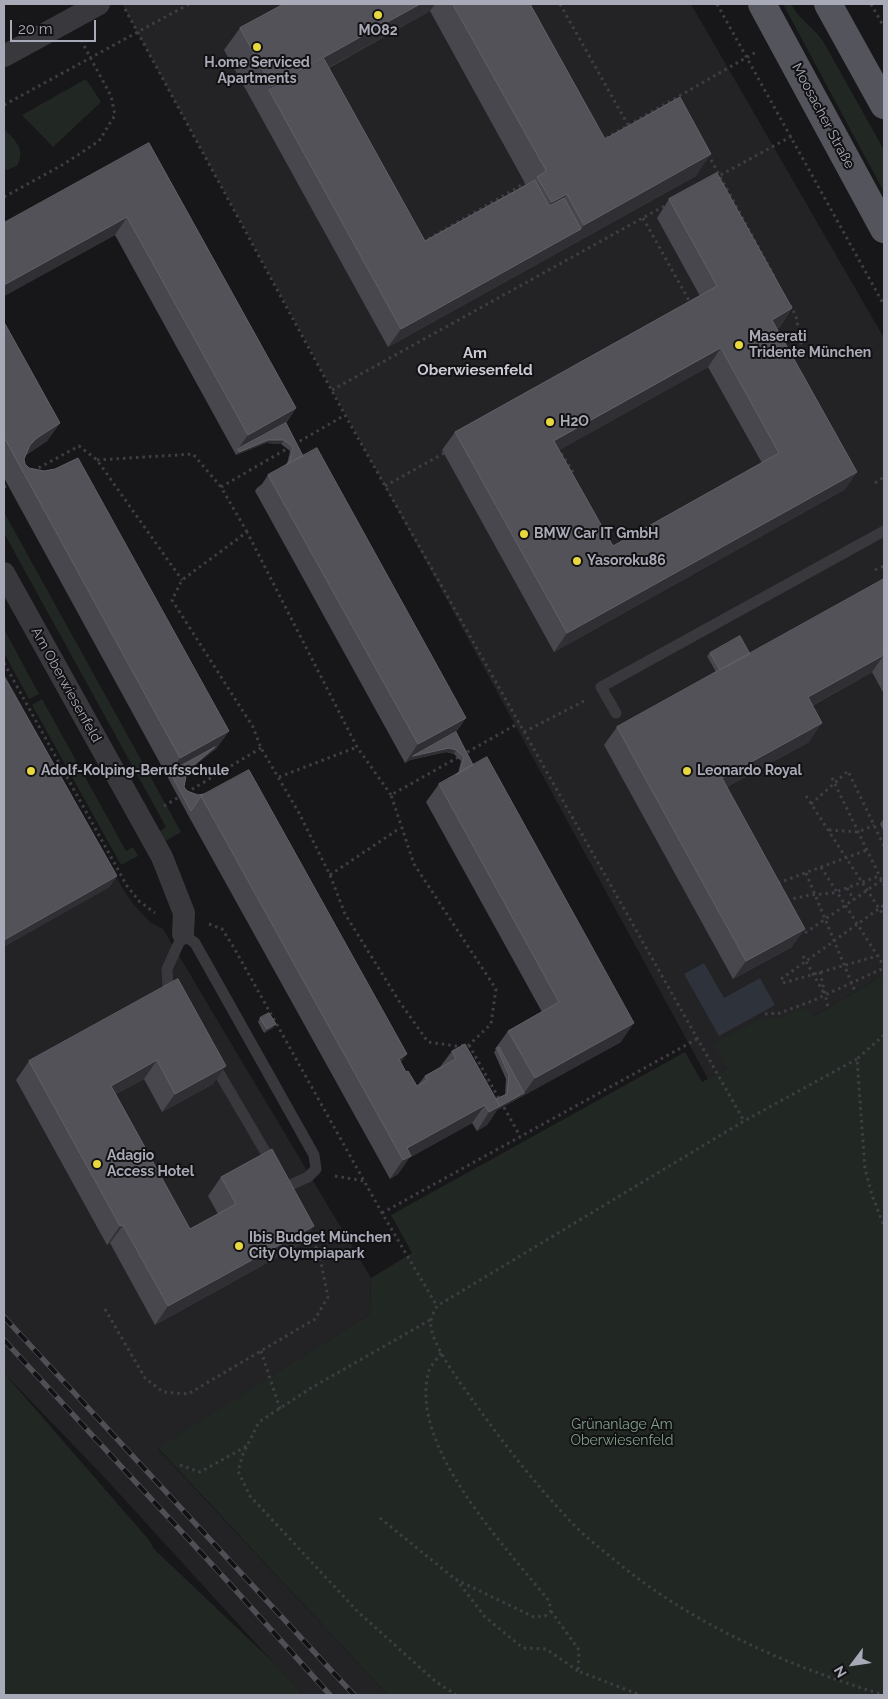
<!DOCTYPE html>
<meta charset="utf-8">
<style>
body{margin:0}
#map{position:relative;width:888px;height:1699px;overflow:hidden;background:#171618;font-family:Raleway,sans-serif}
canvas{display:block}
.frame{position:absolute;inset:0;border:5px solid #a9aab7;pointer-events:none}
.north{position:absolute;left:828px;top:1639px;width:50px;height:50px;-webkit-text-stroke:4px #121113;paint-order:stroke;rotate:239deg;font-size:14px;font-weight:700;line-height:20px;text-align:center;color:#a9aab7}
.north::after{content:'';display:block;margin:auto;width:18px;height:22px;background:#a9aab7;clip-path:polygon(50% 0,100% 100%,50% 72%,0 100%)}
.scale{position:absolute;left:10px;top:20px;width:86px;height:22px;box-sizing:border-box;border:2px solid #a9aab7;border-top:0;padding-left:6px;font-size:15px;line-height:18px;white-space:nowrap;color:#a9aab7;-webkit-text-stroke:4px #121113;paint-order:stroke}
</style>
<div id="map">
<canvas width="888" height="1699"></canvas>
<div class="frame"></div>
<div class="north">N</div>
<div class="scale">20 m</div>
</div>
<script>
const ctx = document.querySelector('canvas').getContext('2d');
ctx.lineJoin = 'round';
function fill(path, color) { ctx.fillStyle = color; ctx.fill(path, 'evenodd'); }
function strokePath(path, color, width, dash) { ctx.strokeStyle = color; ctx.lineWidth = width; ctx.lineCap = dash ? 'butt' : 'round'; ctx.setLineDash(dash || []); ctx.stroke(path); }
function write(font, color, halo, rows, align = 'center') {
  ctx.font = font + ' Raleway,sans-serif'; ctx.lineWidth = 4; ctx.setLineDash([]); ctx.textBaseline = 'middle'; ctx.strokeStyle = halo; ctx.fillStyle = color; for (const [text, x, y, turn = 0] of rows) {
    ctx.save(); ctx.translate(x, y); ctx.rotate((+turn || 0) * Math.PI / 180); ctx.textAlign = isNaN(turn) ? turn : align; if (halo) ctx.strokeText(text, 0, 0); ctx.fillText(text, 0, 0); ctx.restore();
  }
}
fill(new Path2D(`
 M122 4H691L884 338V975L708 1079Z
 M4 673 123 889 134 905 150 922 163 929 371 1278 370 1314 158 1449 388 1695H303L104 1477 4 1373Z`), '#232225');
fill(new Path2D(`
 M783 4H791C799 19 813 27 823 41L884 150V192Z
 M86 79 101 102 53 147 22 115Z
 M4 129C15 140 26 149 17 166L4 171Z
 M4 512 181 832 164 842 159 832 166 827 4 533Z
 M4 629 39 694 29 699 4 653Z
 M42 699 126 851 133 847 138 856 121 865 32 705Z
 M884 975V1695H388L158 1448 370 1314 371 1278 412 1253 391 1215 685 1052 702 1082 727 1068 714 1044 759 1019 779 1018 803 1008 815 1016Z
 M4 1373 149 1540 154 1549 273 1662 303 1695H4Z`), '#212823');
fill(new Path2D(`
 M704 963 724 998 760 978 775 1005 719 1036 684 974Z`), '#2d323b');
strokePath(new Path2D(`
 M560 4 628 125
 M717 4 884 305
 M871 4 884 27
 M125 9 345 415 744 1121
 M4 105 189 4
 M606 138 756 52
 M708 154 775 278
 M715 178 792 136
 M4 197 64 164 99 141 115 115 111 96 82 42
 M643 218 691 304
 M423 242 525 183
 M790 305 796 316 802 350
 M332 390 668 204
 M558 448 573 472
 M97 460 193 454 221 487
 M33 471 79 446 97 460 182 580
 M875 483 884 477
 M385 486 446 452
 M4 487 10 484
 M247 532 221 487 345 415
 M875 570 884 566
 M4 663 127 886 139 901 155 913
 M524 732 586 700
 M279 777 357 747
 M832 778 884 885
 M391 795 357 747 247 532 182 580 172 600 253 727 261 748 299 813 330 875 345 914 399 1001 428 1042 456 1046 469 1045 491 1024 496 989 414 864 391 795 519 723
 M806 796 884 916
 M811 804 848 771 884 846
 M164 806 261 748
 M829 830 858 832 874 825
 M821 867 884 966
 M806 873 855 991
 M330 875 400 828
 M778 883 867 850
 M847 888 854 900
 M787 900 810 895 833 893 879 876
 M209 924 222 929 233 946 382 1213 437 1306
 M805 933 882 880
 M803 956 825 995
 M820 972 828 1007
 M781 979 884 905
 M783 983 884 954
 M765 1014 780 1013 812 1001 884 968
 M884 1035 857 1059 865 1169 872 1195 884 1226
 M469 1045 520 1136
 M857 1059 744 1121 437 1306C435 1310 432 1315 431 1320 427 1340 462 1385 474 1402 506 1447 539 1489 577 1528 588 1539 600 1548 612 1558 691 1624 785 1665 884 1695
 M335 1176 364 1181
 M382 1213 697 1039
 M105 1309 145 1378 163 1392 188 1394 315 1319 328 1297 319 1253 307 1230
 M430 1320 311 1388 259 1422 243 1454 238 1471 250 1496 358 1612 435 1681 456 1695
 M261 1351 280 1409
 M180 1465 200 1472 247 1446
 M380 1518 455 1579 534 1617 545 1616 551 1611 549 1601C506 1547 407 1445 429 1371 431 1365 438 1358 442 1352
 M456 1579 485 1617 523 1648 546 1649 578 1671
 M551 1611 579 1650 578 1671 640 1695`), '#3e3e44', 3, [2.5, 4]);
strokePath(new Path2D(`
 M616 713 601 687 884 531
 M183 934 195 943 314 1155 316 1169 308 1177 286 1187 168 986 167 969Z`), '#38383d', 11);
strokePath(new Path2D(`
 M4 56 99 4
 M4 573 162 857 184 913 183 934`), '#38383d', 22);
strokePath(new Path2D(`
 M762 4 884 229
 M828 4 884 105`), '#54545c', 28);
const rail = new Path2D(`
 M4 1317 354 1695
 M4 1340 230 1584 330 1695`);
strokePath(rail, '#4f4f56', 5.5);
strokePath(rail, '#121113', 4, [11]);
fill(new Path2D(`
 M284 4H530L605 139 696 176 388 347 224 50 240 28ZM430 11 526 185 425 241 329 68Z
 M149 143 296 408 286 423 303 456 466 718 456 732 621 1042 497 1110 487 1125 477 1131 472 1123 409 1158 398 1174 390 1179 188 815 167 776 4 478V322L60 423 47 441 26 455 24 459 25 464 229 731 216 749 213 751 192 768 186 777 184 787 187 791 198 795 204 794 401 1063 406 1072 417 1086 425 1076 440 1067 452 1051 496 1099 505 1095 506 1079 494 1052 496 1050 495 1049 508 1031 542 1012 426 802 439 784 458 773 461 761 454 754 446 752 410 760 405 763 255 491 257 488 262 484 268 475 287 464 290 451 281 444 266 443 236 455 115 235 4 296V223Z
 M669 199 792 308 780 327 777 328 857 472 844 490 554 652 442 450 455 432 700 296 657 218ZM708 367 762 463 613 546 559 450Z
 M884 579V694L872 672 812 706 809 742 727 787 792 947 733 979 604 745 617 727 716 672 707 656 710 653 750 654Z
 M884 818V832L880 824Z
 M178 979 213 1084 162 1112 144 1079 116 1094 190 1229 218 1214 208 1196 221 1177 301 1244 155 1325 110 1243 107 1245 16 1080 29 1061Z
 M260 1018 273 1028 264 1033 258 1022Z`), '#48474d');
fill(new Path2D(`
 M420 4H435L430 11 274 98 269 90 272 86Z
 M711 154 696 176 388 347 401 329 581 229 584 225Z
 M567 194 551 216 536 224 552 202Z
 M127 217 115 235 4 296V285Z
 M792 308 780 327 759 338 772 320Z
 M721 348 708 367 542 460 554 441Z
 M296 408 283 426 238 449 235 453 248 435Z
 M60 423 47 441 24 456 18 463 30 445 37 438Z
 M268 440H284L281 444 266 443 236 455 239 452Z
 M857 472 844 490 554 652 567 633Z
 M884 655 872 672 795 715 808 697Z
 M466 718 453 736 449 748 456 750 454 754 446 752 410 760 405 763 418 744Z
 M822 723 809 742 709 797 722 778Z
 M229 731 216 749 213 751 192 768 195 764 170 772 180 758Z
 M117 876 110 887 4 947V940Z
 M805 929 792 947 733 979 746 961Z
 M634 1023 621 1042 497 1110 487 1125 477 1131 489 1112 524 1093 535 1078Z
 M276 1024 273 1028 264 1033 267 1029Z
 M407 1054 394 1072 399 1059Z
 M157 1060 144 1079 98 1104 111 1086Z
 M226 1066 213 1084 162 1112 175 1094Z
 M485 1105 472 1123 409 1158 398 1174 390 1179 403 1160 407 1148Z
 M123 1225 110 1243 107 1245 120 1226Z
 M314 1226 301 1244 155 1325 168 1306Z`), '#302f33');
const building = new Path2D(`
 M284 4H420L272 86 240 28Z
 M453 4H530L605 139 680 97 711 154 584 225 567 194 552 202 537 177 546 171Z
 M324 59 425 241 535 180 549 206 564 198 581 229 401 329 269 90Z
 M149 143 296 408 248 435 127 217 4 285V223Z
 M717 173 792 308 772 320 857 472 567 633 455 432 717 286 669 199ZM721 348 779 453 613 546 554 441Z
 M4 322 60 423 37 438 30 445 24 459 25 464 29 468 44 471 55 469 78 458 229 731 180 758 4 437Z
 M286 423 303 456 286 465 290 460 293 447 284 440H268L239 452 238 449Z
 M317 448 466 718 418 744 268 475Z
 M884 579V655L808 697 822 723 722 778 805 929 746 961 617 727Z
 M740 636 750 654 720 670 710 653Z
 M4 676 117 876 4 940Z
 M456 732 473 765 456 775 460 771 464 757 456 750 449 748 413 756Z
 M215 747 195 764 186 776 184 787 187 791 198 795 204 794 201 796 191 811 170 772Z
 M487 757 634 1023 535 1078 508 1031 559 1002 439 784Z
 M249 770 407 1054 399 1059 406 1072 408 1071 417 1086 427 1080 425 1076 456 1059 452 1051 465 1044 500 1106 489 1112 485 1105 407 1148 411 1156 403 1160 201 796Z
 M178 979 226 1066 175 1094 157 1060 111 1086 190 1229 236 1204 221 1177 272 1149 314 1226 168 1306 123 1225 120 1226 29 1061Z
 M269 1013 276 1024 267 1029 260 1018Z
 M499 1047 524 1093 500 1106 496 1099 507 1094 509 1075 497 1048Z`);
fill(building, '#535258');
strokePath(building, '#606067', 1);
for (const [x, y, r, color] of [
 [378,15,5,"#e7d83f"],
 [257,47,5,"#e7d83f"],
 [739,345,5,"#e7d83f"],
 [550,422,5,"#e7d83f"],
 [524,534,5,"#e7d83f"],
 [577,561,5,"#e7d83f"],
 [31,771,5,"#e7d83f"],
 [687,771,5,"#e7d83f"],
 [97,1164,5,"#e7d83f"],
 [239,1246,5,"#e7d83f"]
]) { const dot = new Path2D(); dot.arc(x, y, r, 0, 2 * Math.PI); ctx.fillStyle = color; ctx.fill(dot); strokePath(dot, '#121113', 2); }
write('bold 14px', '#a9aab7', '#121113', [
 ["MO82",378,31,"center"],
 ["H.ome Serviced",257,63,"center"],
 ["Apartments",257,79,"center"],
 ["Maserati",749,337],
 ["Tridente München",749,353],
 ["H2O",560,422],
 ["BMW Car IT GmbH",534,534],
 ["Yasoroku86",587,561],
 ["Adolf-Kolping-Berufsschule",41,771],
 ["Leonardo Royal",697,771],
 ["Adagio",107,1156],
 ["Access Hotel",107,1172],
 ["Ibis Budget München",249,1238],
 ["City Olympiapark",249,1254]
], 'left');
write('14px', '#a9aab7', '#121113', [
 ["Moosacher Straße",823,116,62],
 ["Am Oberwiesenfeld",66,685,61]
]);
write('14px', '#81a18b', '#121113', [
 ["Grünanlage Am",622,1425],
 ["Oberwiesenfeld",622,1441]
]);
write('bold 15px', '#cacad4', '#121113', [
 ["Am",475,353],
 ["Oberwiesenfeld",475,370]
]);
</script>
